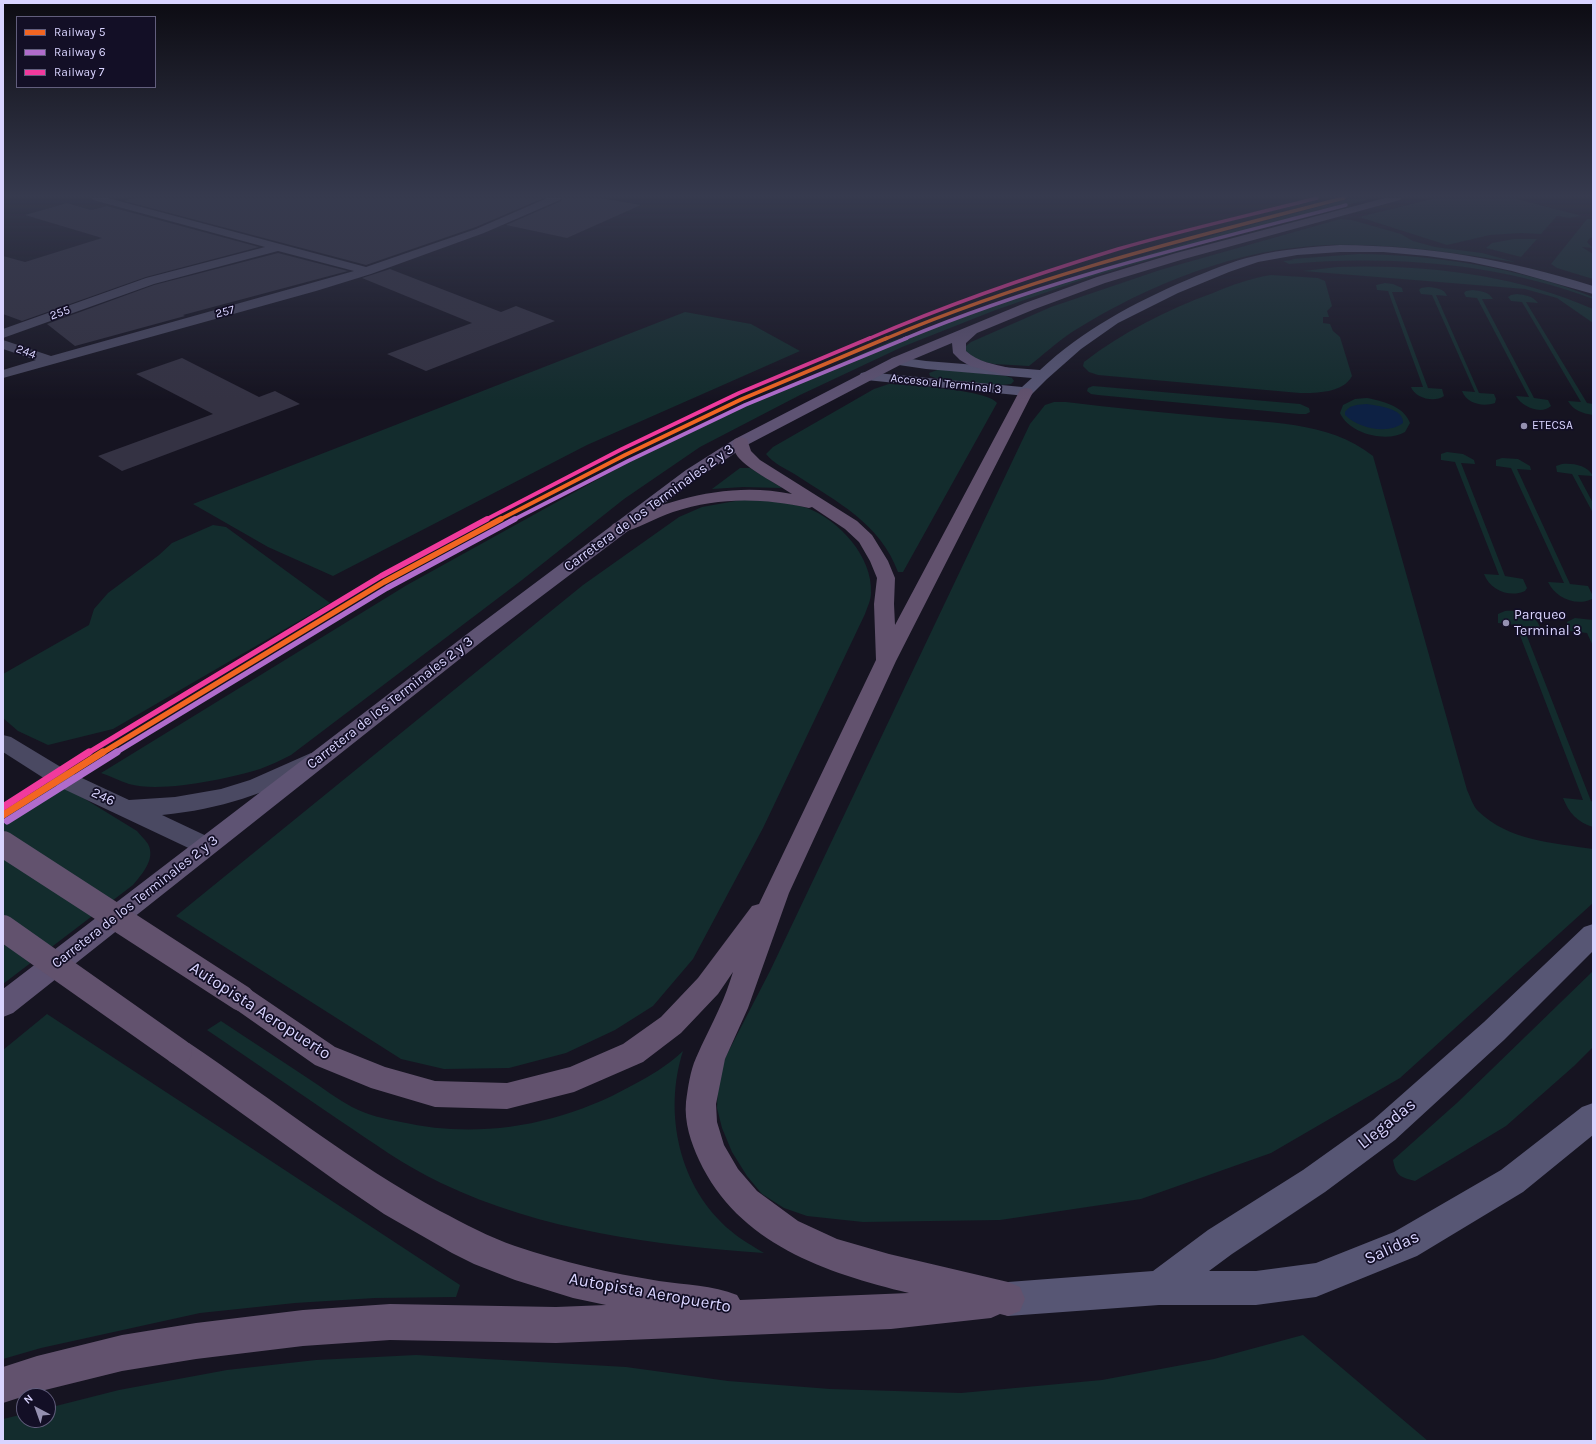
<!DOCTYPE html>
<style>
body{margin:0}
#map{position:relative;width:1596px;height:1444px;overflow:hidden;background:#161421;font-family:Karla,sans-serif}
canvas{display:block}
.frame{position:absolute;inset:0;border:4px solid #d9d4ff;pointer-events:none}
.legend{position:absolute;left:16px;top:16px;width:140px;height:72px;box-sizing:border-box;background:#130f26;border:1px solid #625e7d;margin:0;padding:5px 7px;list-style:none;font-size:12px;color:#d9d4ff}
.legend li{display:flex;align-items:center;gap:8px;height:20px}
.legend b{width:20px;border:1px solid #625e7d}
.north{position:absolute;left:16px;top:1388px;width:40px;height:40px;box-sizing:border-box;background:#130f26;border:1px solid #625e7d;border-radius:50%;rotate:319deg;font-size:11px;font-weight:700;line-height:16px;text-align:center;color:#d9d4ff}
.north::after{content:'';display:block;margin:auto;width:14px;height:18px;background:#9591b1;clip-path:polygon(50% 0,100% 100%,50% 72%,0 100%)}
</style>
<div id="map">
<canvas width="1596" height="1444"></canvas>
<div class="frame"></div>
<ul class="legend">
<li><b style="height:5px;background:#f26522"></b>Railway 5</li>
<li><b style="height:5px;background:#b06ccc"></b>Railway 6</li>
<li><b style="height:5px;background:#f13a9d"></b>Railway 7</li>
</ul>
<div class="north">N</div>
</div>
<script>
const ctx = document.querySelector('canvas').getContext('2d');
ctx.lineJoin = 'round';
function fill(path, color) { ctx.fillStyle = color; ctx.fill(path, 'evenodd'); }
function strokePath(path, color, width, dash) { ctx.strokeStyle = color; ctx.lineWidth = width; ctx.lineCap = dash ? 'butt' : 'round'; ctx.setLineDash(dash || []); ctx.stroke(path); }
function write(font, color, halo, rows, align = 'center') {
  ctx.font = font + ' Karla,sans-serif'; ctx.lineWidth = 3.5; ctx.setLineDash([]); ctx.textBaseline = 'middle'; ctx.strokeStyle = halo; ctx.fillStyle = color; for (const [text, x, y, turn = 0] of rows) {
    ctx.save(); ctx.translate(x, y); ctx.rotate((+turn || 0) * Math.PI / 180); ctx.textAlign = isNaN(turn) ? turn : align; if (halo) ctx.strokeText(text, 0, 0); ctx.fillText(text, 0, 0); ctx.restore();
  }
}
fill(new Path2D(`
 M1352 198H1374L1233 235 1087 278 993 311 902 347 800 395 700 447 624 499 522 580 291 755C281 760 271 765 260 769 228 779 161 793 129 784 120 781 110 776 101 773L407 585 629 462 731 411 889 342 1078 275 1224 232Z
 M1436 198H1513L1582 216 1569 218 1557 216 1541 234 1521 233 1490 235 1447 245 1359 217Z
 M1340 219 1352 220 1401 234 1413 241 1435 247 1482 253 1515 262C1453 253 1392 243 1329 245 1237 248 1149 284 1072 332 1057 342 1043 355 1029 366L994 364 977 360 965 351 966 346 971 342 1051 307 1160 270Z
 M1587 219H1593V237L1590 238 1587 242 1593 248 1582 247 1593 254V279L1557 268 1551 264Z
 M1514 239H1537L1521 257 1486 248 1492 243Z
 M1359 254C1437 255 1520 268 1593 297V299C1497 263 1391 255 1289 264L1283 261 1294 260 1291 259Z
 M1337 267C1422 264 1514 274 1593 309V323L1557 298 1525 289 1303 271Z
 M1271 275 1318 278 1325 281 1332 306 1327 311 1329 317H1323V323L1330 324 1333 331 1340 337 1352 376C1343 393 1317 393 1300 393L1098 375 1089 372 1083 366 1084 362C1123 332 1166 310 1213 293 1232 285 1251 278 1271 275Z
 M1385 283 1393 284 1402 288 1403 292H1392L1428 388 1442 389 1444 396C1434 403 1415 398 1411 387H1423L1388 291 1377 290 1376 285Z
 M1428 287C1436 288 1444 288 1447 296L1436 295 1479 393 1494 394 1496 399 1495 403C1483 407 1467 404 1462 391L1475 392 1432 295 1421 294 1419 290 1421 288Z
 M1473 290C1481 291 1489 292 1493 299H1482L1534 398 1548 400 1551 406C1541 415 1522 407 1516 396L1529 397 1477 298 1466 297 1464 293 1466 291Z
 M1517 294C1525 295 1533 296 1538 303L1526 302 1587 403 1593 404V415C1582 413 1574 411 1568 401L1581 402 1522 302 1511 301 1508 297 1511 295Z
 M685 312 751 324 800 351 587 445 333 576 268 547 193 504Z
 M940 369 1006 376 1012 378 1014 381 1011 384 1001 385 938 379 930 376 929 373Z
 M889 384C907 385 989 390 997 403L903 572H898C880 523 837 502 796 475 785 468 774 464 766 454L773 447 874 389Z
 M1093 386 1300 404 1309 408 1310 412 1306 414H1299L1098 395 1091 394 1087 391 1088 388Z
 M1367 398C1382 401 1404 406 1410 423L1405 432C1387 443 1349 434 1340 413L1343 405 1355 399Z
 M1054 402H1066C1114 408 1162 412 1210 417 1265 423 1328 420 1373 456L1467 790C1470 796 1473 806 1478 811 1509 841 1554 843 1593 849V903L1400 1078 1271 1153 1141 1199 1000 1220 863 1222 807 1216 784 1208 762 1194 747 1176 732 1152 722 1128 717 1108 718 1083 725 1058 770 971 1030 424 1045 405Z
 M1447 452 1463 454 1474 460 1475 464 1461 463 1505 576 1523 579 1527 588 1525 591C1509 598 1490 590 1484 574L1499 575 1455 462 1441 460V454Z
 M1502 458 1518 459 1530 466 1531 470 1517 469 1570 584 1588 586 1593 596 1592 599C1575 607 1555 597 1548 582L1564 583 1511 468 1496 466V460Z
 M1562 464C1573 463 1587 465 1593 476L1578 475 1593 503V513L1572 474 1557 472 1556 466Z
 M740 468H750L782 488 743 487 712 489Z
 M741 500C763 500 785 501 807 508 839 520 873 557 871 593 871 600 867 608 865 614L763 828 693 959 653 1006 615 1030 566 1053 509 1068 444 1069 401 1059 176 916 583 585 679 517 702 507Z
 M213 525 226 527 330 603 113 729 48 745 18 731 3 718V674L89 625 94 609 108 593 159 555 172 543Z
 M1505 611C1518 610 1536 613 1540 628L1523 626 1591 801 1593 802V827C1577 822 1569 813 1563 798L1583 800 1516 625 1498 623V614Z
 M1575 618 1593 620V646L1587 633 1569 631 1567 625V622Z
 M49 777 137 831C140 835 145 839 148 844 156 859 142 874 133 885L3 984V807Z
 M1593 971V1047L1574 1066 1506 1126 1415 1181C1400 1177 1396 1176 1393 1160L1458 1102Z
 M47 1014 460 1285 456 1297 375 1298 295 1303 200 1313 41 1348 3 1359V1050Z
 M221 1021C250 1040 280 1060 309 1079 323 1088 337 1099 352 1107 367 1115 385 1119 401 1122 479 1140 561 1125 631 1086 650 1076 667 1066 683 1051 663 1113 679 1188 731 1231 741 1240 753 1246 764 1253 655 1245 541 1231 441 1183 405 1166 372 1142 339 1120 295 1090 251 1060 207 1030Z
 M1303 1335 1428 1441H3V1419L24 1414V1420H48V1408L119 1390 227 1370 316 1360 416 1355 626 1367 728 1381 830 1389 961 1393 1102 1380 1214 1359Z`), '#132c2d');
fill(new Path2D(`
 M1367 404C1378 406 1404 408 1403 423 1388 435 1358 428 1345 415V412C1350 404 1359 405 1367 404Z`), '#0d2144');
fill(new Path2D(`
 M133 198H544L476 227 366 265 124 201Z
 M562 198H600L641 205 567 238 506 225 561 201Z
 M67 203 91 210 107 206 259 247 146 277 22 321 3 314V256L25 262 102 238 25 215Z
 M278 253 348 271 183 315 185 316 75 346 47 324 154 285Z
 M390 269 501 312 516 306 555 321 426 371 387 354 472 323 362 278Z
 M182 358 259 397 275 391 300 404 122 471 98 456 213 414 136 374Z`), '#343243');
fill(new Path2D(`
 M92 198H108L366 267 476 229 547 198H561L560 200 484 233 371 274 316 291 3 378V370L36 360 3 349V340L51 356 354 271 278 251 154 284 3 338V329L146 278 265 247 93 200Z`), '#4a4962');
fill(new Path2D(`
 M3 735 11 737 69 772 129 800 175 797 221 789 250 780 311 753 319 756 322 761 319 766C265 794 222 809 162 815L215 840 218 846 215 852 206 855 197 852 53 784 3 752Z`), '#4a4962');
fill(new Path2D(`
 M1340 245C1430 246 1506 259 1593 286V294L1512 271 1470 262 1427 256 1383 252H1340L1297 255 1258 262 1229 272 1178 293 1118 323 1081 349 1047 379 1031 395 1026 396 866 380 861 379 859 376 861 373 866 372 1022 387 1032 378 926 369 892 364 890 361 892 358 897 357 926 361 1040 370C1083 330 1133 303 1187 280 1209 271 1232 261 1255 256 1283 249 1311 247 1340 245Z
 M1593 924V951L1504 1040 1395 1140 1325 1192 1232 1254 1209 1271H1256L1316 1263 1394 1232 1501 1170 1582 1107 1593 1103V1135L1523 1192 1417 1256 1316 1297 1256 1305H1159L1008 1316 996 1311 991 1299 996 1287 1008 1282 1153 1271 1208 1230 1303 1170 1373 1120 1484 1022 1584 927Z`), '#575674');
fill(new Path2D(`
 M1385 198H1401L1400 200 1184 259 1105 283 1035 309 977 333 966 343V351C978 362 994 364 1009 368L1011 371 1009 374 1004 375 970 366 960 360 953 353 952 343 902 364 747 445 698 478 485 639 13 1013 3 1017V989L471 631 686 470 735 439 892 358 1025 303 1097 277 1176 253Z`), '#5e5373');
fill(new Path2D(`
 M1026 388 1031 389 1033 392 896 661 789 893 748 1008 725 1059 716 1104 717 1122 724 1145 738 1169 757 1191 798 1221 837 1239 889 1254 1008 1282 1020 1287 1025 1299 1020 1311 1008 1316 1000 1314 991 1318 891 1329 556 1343 390 1340 303 1346 196 1359 122 1371 37 1392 3 1403V1367L37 1356 122 1335 196 1323 303 1310 390 1304 556 1307 606 1305 573 1298 515 1280 474 1264 452 1253 384 1214 340 1184 169 1061 164 1052 169 1043 179 1040 189 1043C272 1099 352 1163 440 1211 465 1224 489 1237 515 1246 562 1262 610 1273 659 1281 685 1285 713 1285 737 1295L740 1300 909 1293C826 1273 738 1244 699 1160 691 1143 684 1122 686 1102 688 1088 690 1071 696 1058 703 1041 712 1025 719 1009 725 997 729 984 733 972L718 994 681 1033 643 1062 574 1092 507 1109 435 1107 371 1088 315 1065 231 1006 227 998 231 990 241 987 251 990 335 1047 385 1067 435 1081 507 1083 570 1067 623 1044 661 1017 698 978 752 906 759 904 876 660 874 604 877 578 870 561 859 542 845 529 812 507 809 508C761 498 720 497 673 512 655 518 638 529 619 533L613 532 610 528 613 524C670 499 730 481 792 494 779 485 743 467 736 454 734 451 734 446 733 442L735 439 741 437 747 439 751 451 760 460 857 521 872 535 888 561 895 578 894 604 895 625 1019 392 1021 389Z`), '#62526e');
strokePath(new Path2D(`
 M3 844 241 998
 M3 928 179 1052`), '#62526e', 26);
strokePath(new Path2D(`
 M885 339C1033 276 1189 238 1344 198`), '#f26522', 3.5);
strokePath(new Path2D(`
 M499 520 625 455 742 399 887 338`), '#f26522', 4);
strokePath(new Path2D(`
 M102 753 384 582 501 519`), '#f26522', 5.5);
strokePath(new Path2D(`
 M3 815 103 752`), '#f26522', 7);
strokePath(new Path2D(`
 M904 339C1047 279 1197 244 1346 205`), '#b06ccc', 3.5);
strokePath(new Path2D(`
 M513 520 628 461 745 405 907 338`), '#b06ccc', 4);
strokePath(new Path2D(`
 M115 753 387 588 515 519`), '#b06ccc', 5.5);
strokePath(new Path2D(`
 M7 821 117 752`), '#b06ccc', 7);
strokePath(new Path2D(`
 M868 339C949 304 1033 275 1118 249 1183 230 1251 215 1317 198`), '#f13a9d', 3.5);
strokePath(new Path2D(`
 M485 520 622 449 739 393 870 338`), '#f13a9d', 4);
strokePath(new Path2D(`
 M88 753 381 576 487 519`), '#f13a9d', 5.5);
strokePath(new Path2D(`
 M3 807 89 752`), '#f13a9d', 7);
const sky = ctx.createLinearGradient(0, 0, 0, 400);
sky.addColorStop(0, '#0c0b12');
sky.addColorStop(0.49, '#363a4e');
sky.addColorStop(1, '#363a4e00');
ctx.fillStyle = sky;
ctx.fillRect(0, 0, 1596, 400);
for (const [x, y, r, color] of [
 [1524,426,4,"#9591b1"],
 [1506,623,4,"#9591b1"]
]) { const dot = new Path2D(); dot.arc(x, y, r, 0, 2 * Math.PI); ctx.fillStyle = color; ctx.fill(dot); strokePath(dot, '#130f26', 1.5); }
write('12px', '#d9d4ff', '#130f26', [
 ["257",225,312,-15],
 ["255",60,313,-20],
 ["244",26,352,20],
 ["Acceso al Terminal 3",946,384,6]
]);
write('12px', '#d9d4ff', '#130f26', [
 ["ETECSA",1532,426]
], 'left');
write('14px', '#d9d4ff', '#130f26', [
 ["Carretera de los Terminales 2 y 3",649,508,-36],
 ["Carretera de los Terminales 2 y 3",390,703,-38],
 ["246",103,797,25],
 ["Carretera de los Terminales 2 y 3",135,902,-38]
]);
write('14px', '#d9d4ff', '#130f26', [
 ["Parqueo",1514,615],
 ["Terminal 3",1514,631]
], 'left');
write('17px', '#d9d4ff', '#130f26', [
 ["Autopista Aeropuerto",260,1011,33],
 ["Llegadas",1387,1124,-39],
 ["Salidas",1392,1248,-25],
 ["Autopista Aeropuerto",650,1293,10]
]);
</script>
